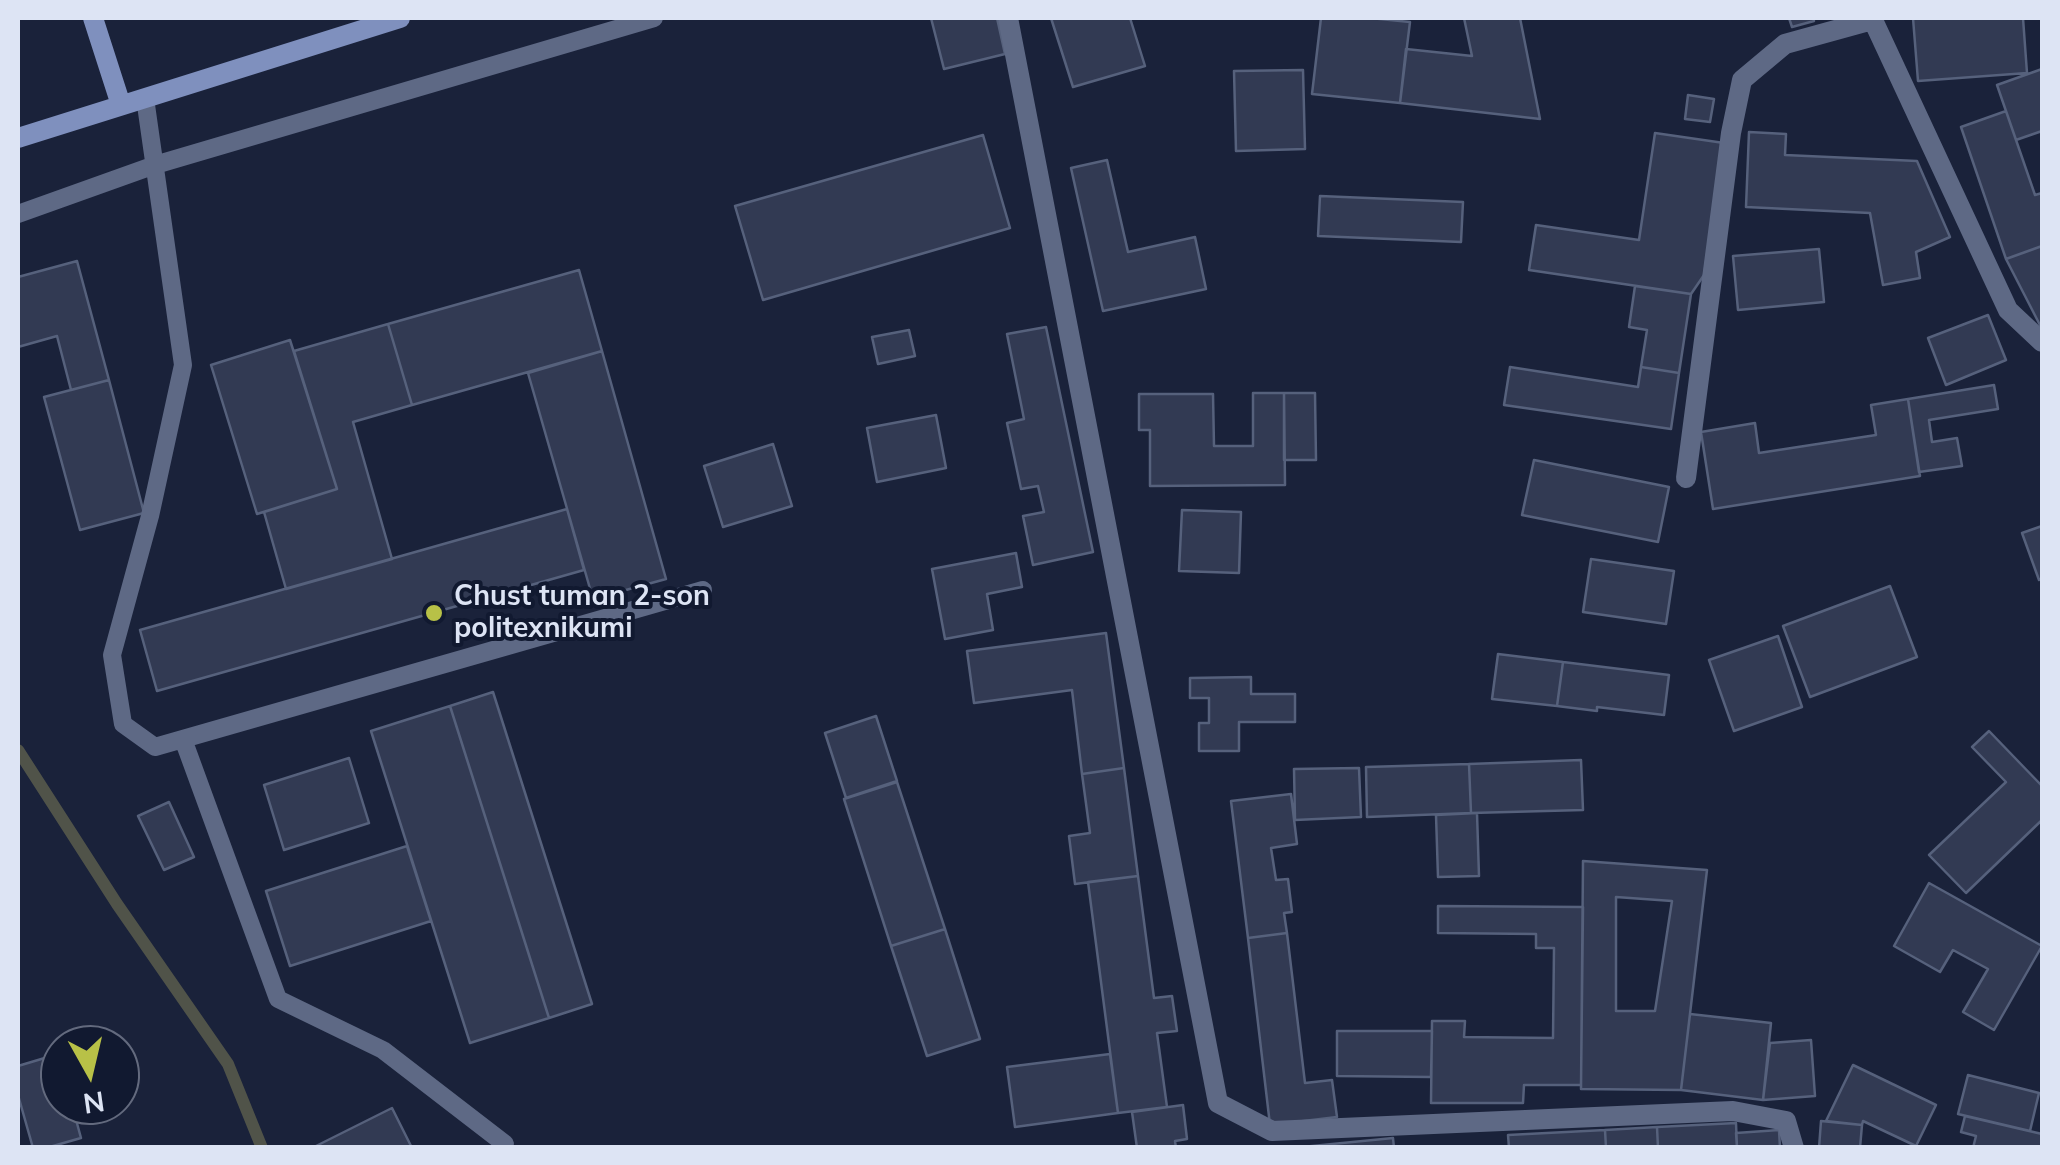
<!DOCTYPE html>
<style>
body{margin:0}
#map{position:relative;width:2060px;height:1165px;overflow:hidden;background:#1a223a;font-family:Mulish,sans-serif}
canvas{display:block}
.frame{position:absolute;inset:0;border:20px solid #dde4f4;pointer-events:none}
.north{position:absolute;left:40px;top:1025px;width:100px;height:100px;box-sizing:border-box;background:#111930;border:2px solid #636a7e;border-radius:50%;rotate:172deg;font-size:28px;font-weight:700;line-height:40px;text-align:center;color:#dde4f4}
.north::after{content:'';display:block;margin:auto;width:35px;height:45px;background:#b8c147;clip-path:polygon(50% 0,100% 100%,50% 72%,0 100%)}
</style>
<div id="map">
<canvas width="2060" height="1165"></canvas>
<div class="frame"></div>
<div class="north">N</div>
</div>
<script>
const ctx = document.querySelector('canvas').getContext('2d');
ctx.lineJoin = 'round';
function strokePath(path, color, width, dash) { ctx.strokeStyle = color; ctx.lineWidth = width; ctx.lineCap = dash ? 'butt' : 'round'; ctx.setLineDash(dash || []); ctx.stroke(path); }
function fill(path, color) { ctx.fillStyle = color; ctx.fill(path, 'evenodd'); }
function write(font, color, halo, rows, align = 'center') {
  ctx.font = font + ' Mulish,sans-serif'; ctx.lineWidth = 8; ctx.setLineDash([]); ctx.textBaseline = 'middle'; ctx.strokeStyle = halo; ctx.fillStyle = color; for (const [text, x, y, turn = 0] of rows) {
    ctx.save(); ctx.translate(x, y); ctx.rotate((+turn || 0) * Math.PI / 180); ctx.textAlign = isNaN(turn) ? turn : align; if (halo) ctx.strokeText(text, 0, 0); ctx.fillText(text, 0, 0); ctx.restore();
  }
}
strokePath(new Path2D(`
 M18 750 117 904 228 1064 262 1148`), '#505349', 12);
const building = new Path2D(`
 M931 18H997L1005 54 944 69Z
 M1051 18H1130L1145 66 1073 87Z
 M1321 18H1370L1410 22 1400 103 1312 94Z
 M1464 18H1520L1540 119 1400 103 1406 49 1472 56Z
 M1789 18H1813L1814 21 1792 27Z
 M1913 18H2023L2027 73 1918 81Z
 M2042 69V131L2016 140 1997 85Z
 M1303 70 1305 149 1236 151 1234 71Z
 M1688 95 1714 99 1710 122 1685 119Z
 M2006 111 2035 195 2042 193V246L2006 259 1961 127Z
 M1749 132 1786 134 1785 155 1917 161 1950 237 1916 252 1920 278 1883 285 1870 213 1746 207Z
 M1655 133 1724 143 1704 275 1691 294 1529 270 1536 225 1639 240Z
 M983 135 1010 228 763 300 735 206Z
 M1107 160 1128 252 1195 237 1206 289 1103 311 1071 168Z
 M1320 196 1463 202 1461 242 1318 236Z
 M2042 246V329L2006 259Z
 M1819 249 1824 302 1738 310 1733 256Z
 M77 261 109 380 71 390 57 336 18 347V277Z
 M579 270 602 351 412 405 388 324Z
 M1635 286 1691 294 1679 373 1641 367 1647 330 1629 327Z
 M1988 315 2006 360 1946 385 1928 338Z
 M388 324 412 405 353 422 392 559 286 589 264 512 337 489 294 351Z
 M1046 327 1093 552 1033 565 1023 516 1044 512 1038 486 1021 489 1007 423 1024 419 1007 334Z
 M909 330 915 356 878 364 872 337Z
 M290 340 337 489 257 514 211 365Z
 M602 351 666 579 593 599 528 373Z
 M1510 367 1638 387 1641 367 1679 373 1671 429 1504 405Z
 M109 380 144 513 80 530 44 397Z
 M1994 385 1998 409 1929 420 1932 442 1957 438 1962 466 1919 472 1908 399Z
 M1253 393H1284L1285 485 1150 486V430H1139V394H1213L1214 446H1253Z
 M1284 393H1315L1316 460H1284Z
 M1908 399 1920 476 1713 509 1701 432 1755 423 1759 453 1876 435 1871 405Z
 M936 415 946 468 877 482 867 428Z
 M773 444 792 506 723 527 704 466Z
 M1534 460 1669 487 1658 542 1522 515Z
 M567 509 584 570 157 691 140 630Z
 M1182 510 1241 512 1239 573 1179 571Z
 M2042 526V578L2039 580 2022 533Z
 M1016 553 1022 587 987 594 993 630 945 639 932 569Z
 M1591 559 1674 571 1666 624 1583 612Z
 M1890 586 1917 657 1810 697 1783 626Z
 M1106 633 1124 768 1082 774 1072 690 974 703 967 651Z
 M1778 636 1802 707 1734 731 1709 660Z
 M1498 654 1563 662 1557 706 1492 699Z
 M1563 662 1669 675 1664 715 1597 707V711L1557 706Z
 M1251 677V694H1295V722H1239V751H1199V723H1209V698H1190V678Z
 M493 692 592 1004 549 1018 450 706Z
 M450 706 549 1018 470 1043 371 731Z
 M876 716 897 781 846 798 825 733Z
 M1989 731 2042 786V820L1966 893 1929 855 2006 782 1972 747Z
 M349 758 369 823 284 850 264 785Z
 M1581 760 1583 810 1471 813 1469 764Z
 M1469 764 1471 813 1367 817 1366 767Z
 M1124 768 1138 876 1075 884 1069 836 1090 833 1082 774Z
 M1359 768 1361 817 1295 820 1294 769Z
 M897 782 945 929 891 946 844 799Z
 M1291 794 1297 844 1271 848 1276 880 1288 879 1292 912 1284 913 1287 933 1248 938 1231 801Z
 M169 802 194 857 164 870 138 816Z
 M1477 813 1479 876 1438 877 1436 815Z
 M407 846 431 921 290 966 266 891Z
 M1583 861 1707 870 1681 1090 1581 1089ZM1616 897 1672 901 1655 1011H1616Z
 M1138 876 1154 998 1172 996 1177 1031 1157 1033 1167 1107 1118 1113 1088 882Z
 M1929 883 2042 946 1994 1030 1963 1012 1988 969 1953 950 1940 972 1894 946Z
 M1438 906 1583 907 1581 1085H1524L1523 1103H1431L1432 1021H1465L1464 1037 1553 1038 1554 948H1536V934L1438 933Z
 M945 929 980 1039 927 1056 891 946Z
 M1287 933 1305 1083 1332 1080 1337 1117 1270 1125 1248 938Z
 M1690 1014 1771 1023 1763 1100 1681 1090Z
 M1337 1031H1432L1431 1077 1337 1076Z
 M1811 1040 1815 1096 1763 1100 1770 1043Z
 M58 1054 60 1063V1105H72L81 1138 46 1148H33L18 1095V1066Z
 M1110 1054 1118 1113 1015 1127 1007 1067Z
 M1853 1065 1936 1105 1916 1146 1863 1121 1862 1125 1826 1121Z
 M1968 1075 2039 1093 2030 1131 1958 1114Z
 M1183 1105 1187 1139 1175 1141 1176 1148H1137L1132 1112Z
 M392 1108 412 1148H317L316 1146Z
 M1965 1116 2042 1134V1148H1973L1976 1136 1961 1132Z
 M1821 1121 1862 1125 1860 1148H1819Z
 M1736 1123 1737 1148H1658L1657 1127Z
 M1657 1127 1658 1148H1606L1605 1130Z
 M1605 1130 1606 1148H1509L1508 1135Z
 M1779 1130 1780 1148H1737L1736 1133Z
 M1393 1138 1394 1148H1302V1147Z`);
fill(building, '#323a53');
strokePath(building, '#56617c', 2.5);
strokePath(new Path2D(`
 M145 98 183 365 150 516 112 655 123 724 155 747 703 590
 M18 214 155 165 654 18
 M183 739 278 999 383 1050 505 1144`), '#5e6985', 18);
strokePath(new Path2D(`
 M1008 18 1218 1103 1272 1131 1733 1111 1786 1121 1794 1148
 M1872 18 2008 310 2042 342
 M1686 478 1731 133 1742 80 1785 44 1872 20`), '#5e6985', 20);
strokePath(new Path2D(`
 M93 18 121 105
 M18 138 400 18`), '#7f90be', 20);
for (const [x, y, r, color] of [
 [434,613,10,"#b8c147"]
]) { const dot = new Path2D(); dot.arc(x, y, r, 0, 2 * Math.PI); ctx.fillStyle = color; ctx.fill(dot); strokePath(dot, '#111930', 4); }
write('bold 28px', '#dde4f4', '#111930', [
 ["Chust tuman 2-son",454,597],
 ["politexnikumi",454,629]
], 'left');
</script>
